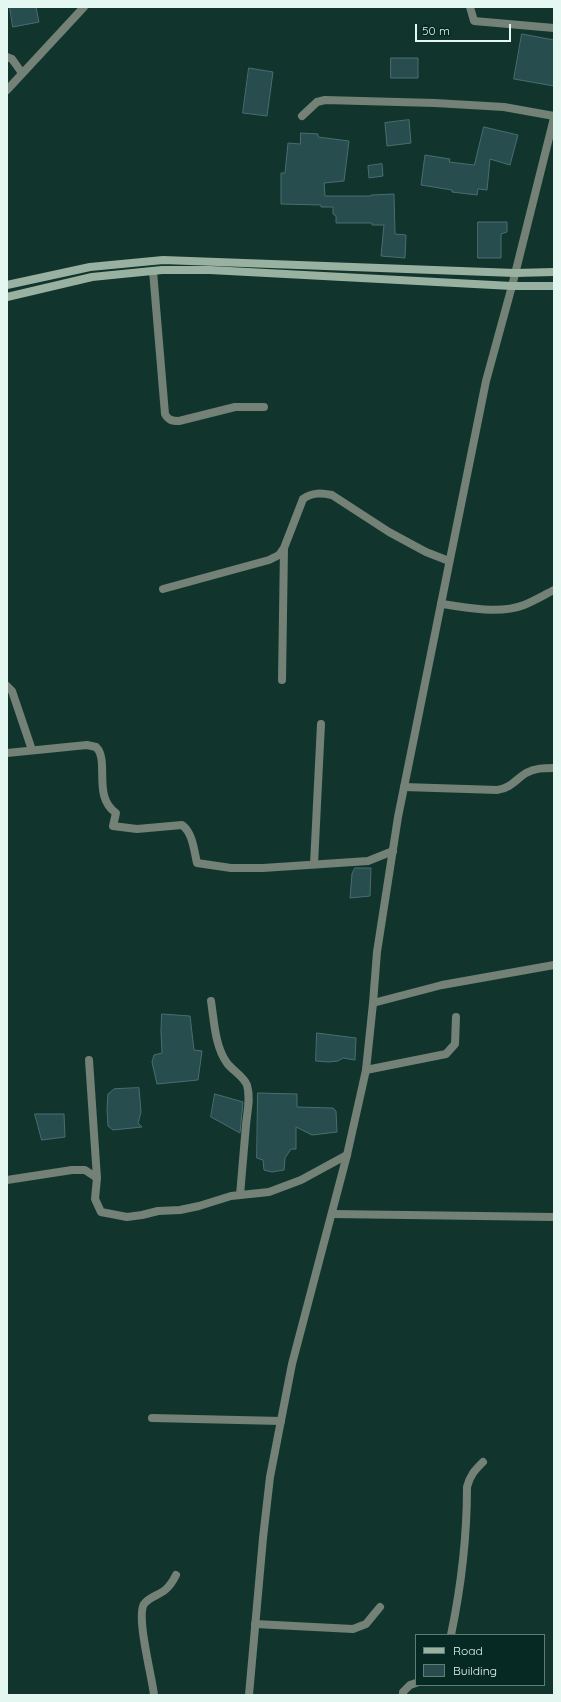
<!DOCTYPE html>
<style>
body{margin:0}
#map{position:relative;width:561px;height:1702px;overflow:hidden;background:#11352d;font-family:Quicksand,sans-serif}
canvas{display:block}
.frame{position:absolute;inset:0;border:8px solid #e4f7f1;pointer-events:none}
.legend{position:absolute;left:415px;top:1634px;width:130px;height:52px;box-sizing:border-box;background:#062a23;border:1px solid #5f7c75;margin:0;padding:5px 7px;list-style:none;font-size:12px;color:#e4f7f1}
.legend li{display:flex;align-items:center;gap:8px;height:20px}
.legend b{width:20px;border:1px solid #5f7c75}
.scale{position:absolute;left:415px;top:24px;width:96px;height:18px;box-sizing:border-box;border:2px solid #e4f7f1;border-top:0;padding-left:5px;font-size:12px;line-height:14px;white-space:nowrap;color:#e4f7f1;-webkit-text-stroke:3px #062a23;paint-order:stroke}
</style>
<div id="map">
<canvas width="561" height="1702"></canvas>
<div class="frame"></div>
<ul class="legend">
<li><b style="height:5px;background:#99b1a0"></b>Road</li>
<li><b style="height:11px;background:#284d4f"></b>Building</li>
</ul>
<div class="scale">50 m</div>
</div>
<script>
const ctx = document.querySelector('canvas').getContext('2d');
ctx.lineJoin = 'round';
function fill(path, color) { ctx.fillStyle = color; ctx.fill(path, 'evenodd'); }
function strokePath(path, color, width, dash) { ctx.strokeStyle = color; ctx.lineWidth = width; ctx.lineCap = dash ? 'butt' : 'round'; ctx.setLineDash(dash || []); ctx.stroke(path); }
const building = new Path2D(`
 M10 7H36L39 22 13 27Z
 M522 34 554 40V86L514 79Z
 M391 58H418V78H391Z
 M249 68 273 72 267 116 243 113Z
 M409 120 411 143 387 146 385 123Z
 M484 127 518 135 510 165 490 159 487 190 478 189 477 195 452 192V190L421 185 425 155 450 159 449 162 474 165Z
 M301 133 318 134V137L349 141 344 181 324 183 325 196H371V195L394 194 395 234 406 235 405 258 381 256 384 225H372V223H336V216L333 214V207H321V205L281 204V173H285L288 143 300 144Z
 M382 164 383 176 369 178 368 166Z
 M478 222H507V232L501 234V258H478Z
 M355 868H371L370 896 350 898 352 874Z
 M162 1014 190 1016 194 1050 202 1051 198 1080 157 1084 152 1062 154 1055 162 1053 161 1031Z
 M317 1033 356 1038 355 1060 343 1058 338 1061 329 1062 316 1061Z
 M139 1088 141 1112 138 1123 142 1127 113 1130 108 1126 107 1109 108 1094 114 1089Z
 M258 1093 297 1094V1107L333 1108 336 1111 337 1132 312 1135 296 1127V1149H291L285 1158 284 1170 272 1172 264 1170 263 1160 257 1158Z
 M215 1094 243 1102 240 1133 211 1117Z
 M35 1114H64L65 1137 42 1140Z`);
fill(building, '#284d4f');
strokePath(building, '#486e70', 1);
strokePath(new Path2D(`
 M470 7 474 21 554 28
 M7 57 12 59 22 73
 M302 116 317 102 325 100 435 103 504 107 554 116
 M153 271 165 414C168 420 172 421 179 421L235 407H264
 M163 589 269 560 279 555 284 548 303 499C312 492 322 493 332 495L389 532 426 552 449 561
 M441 604C467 607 498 615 524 605 534 601 544 595 554 590
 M282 680 284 548
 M7 686 12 691 32 750
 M7 753 87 745 96 747C110 760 92 797 116 813L113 826 137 829 182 825C193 833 194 851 197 863L231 868H263L368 861 393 851
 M404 787 497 790C511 788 515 780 526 773 535 768 544 768 554 768
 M314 864 321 724
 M211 1001C214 1020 215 1047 227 1063 233 1071 243 1076 247 1085 251 1099 247 1112 246 1125 244 1148 242 1172 240 1195
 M373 1003 442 985 554 965
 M89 1060 97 1178
 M366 1070 446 1054 455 1044 456 1017
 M7 1180 72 1170H85L97 1178 95 1199 101 1212 127 1217 142 1215 158 1211 180 1210 199 1206 231 1196 269 1192 301 1180 347 1155
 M332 1214 554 1217
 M152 1418 281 1421
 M255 1624 353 1629 366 1624 380 1607
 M451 1635C461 1587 467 1536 467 1487 470 1475 475 1470 483 1462
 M154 1695C152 1676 136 1617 144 1604 149 1597 159 1595 165 1590 170 1586 173 1581 176 1575
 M403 1695V1692L410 1685 416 1683`), '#738177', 8);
strokePath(new Path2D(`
 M7 90 84 7
 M249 1695 263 1538 270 1477 292 1364 347 1155 366 1070 373 1003 377 952 398 817 486 381 512 286 554 118`), '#738177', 8);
strokePath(new Path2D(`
 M7 285 90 267 163 260 515 273 554 272
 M7 297 92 277 162 270H210L512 286H554`), '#99b1a0', 8);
</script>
